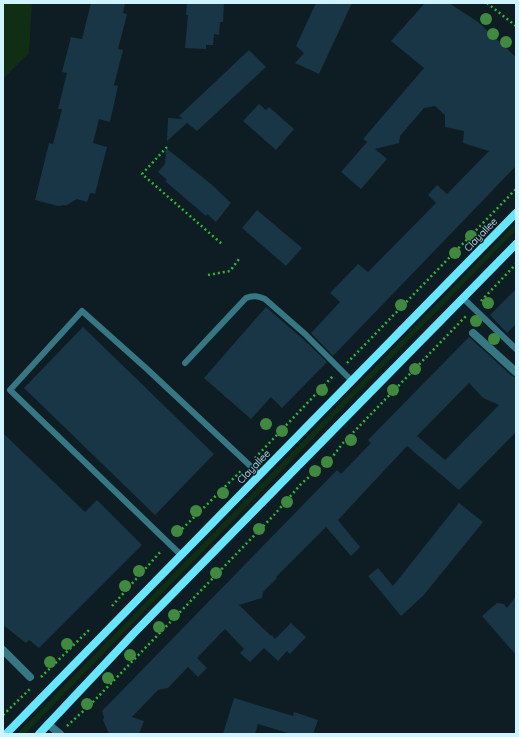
<!DOCTYPE html>
<style>
body{margin:0}
#map{position:relative;width:519px;height:737px;overflow:hidden;background:#0d1d23;font-family:Quicksand,sans-serif}
canvas{display:block}
.frame{position:absolute;inset:0;border:4px solid #cff3ff;pointer-events:none}
</style>
<div id="map">
<canvas width="519" height="737"></canvas>
<div class="frame"></div>
</div>
<script>
const ctx = document.querySelector('canvas').getContext('2d');
ctx.lineJoin = 'round';
function fill(path, color) { ctx.fillStyle = color; ctx.fill(path, 'evenodd'); }
function strokePath(path, color, width, dash) { ctx.strokeStyle = color; ctx.lineWidth = width; ctx.lineCap = dash ? 'butt' : 'round'; ctx.setLineDash(dash || []); ctx.stroke(path); }
function write(font, color, halo, rows, align = 'center') {
  ctx.font = font + ' Quicksand,sans-serif'; ctx.lineWidth = 3; ctx.setLineDash([]); ctx.textBaseline = 'middle'; ctx.strokeStyle = halo; ctx.fillStyle = color; for (const [text, x, y, turn = 0] of rows) {
    ctx.save(); ctx.translate(x, y); ctx.rotate((+turn || 0) * Math.PI / 180); ctx.textAlign = isNaN(turn) ? turn : align; if (halo) ctx.strokeText(text, 0, 0); ctx.fillText(text, 0, 0); ctx.restore();
  }
}
fill(new Path2D(`
 M3 3H32L29 53 3 79Z
 M516 223V230L25 734H17Z`), '#102e13');
fill(new Path2D(`
 M91 3H125L123 13 127 14 118 49 123 50 114 85 118 86 110 122 99 119 93 143 107 147 95 194 90 193 87 202 77 199 67 205 58 206 35 200 49 143 53 144 62 109H58L67 73 62 72 71 37 82 39Z
 M187 3H224L223 22H220L219 35 214 34 213 45H206V49L185 48 188 15H186Z
 M316 3H352L319 74 295 63 304 53 296 46Z
 M425 3H449L478 22 516 57V166L333 356 311 333 340 302 330 293 358 264 368 272 436 203 428 195 437 185 447 194 489 151 463 143 464 131 445 127V115L435 106 424 108 400 136 399 143 375 149 387 159 361 189 341 172 367 142 363 139 424 68 391 41Z
 M249 50 266 67 197 131 187 123 167 141 168 118 183 119 179 116Z
 M259 104 266 110 269 107 294 129 276 150 243 121Z
 M166 148 211 184 231 203 216 222 207 214 206 216 165 181 167 180 158 172 165 164Z
 M257 210 302 248 286 266 242 228Z
 M516 289V324L507 333 490 315Z
 M266 307 304 340 327 362 282 408 271 397 251 419 204 378Z
 M83 327 214 454 155 515 24 388Z
 M469 337 512 376 516 377V432L459 490 407 446 338 520 360 547 351 556 326 527 276 577 277 578 263 592 262 598 239 605 271 636 272 635 275 639 291 623 306 637 290 654 287 651 278 661 264 648 250 662 240 653 244 649 225 629 197 658 207 668 198 677 188 667 168 688 158 690 132 717 144 721 139 734H109L103 720 104 717 102 711 337 470 341 474 371 443 368 440ZM469 383 483 398 499 405 445 460 417 436Z
 M3 433 85 512 97 500 142 545 39 648 29 640 26 643 3 625Z
 M459 503 483 522 423 596 401 616 368 576 378 568 393 586Z
 M516 596V655L482 616 497 603 504 604 507 608Z
 M234 698 293 716 294 712 318 720 313 734H291L258 724 255 734H223Z`), '#183645');
strokePath(new Path2D(`
 M487 3 516 26
 M167 147 142 174 222 244
 M208 275 230 271 239 259
 M481 301 516 264
 M347 363 516 189
 M255 458 333 376
 M175 536 241 471
 M112 606 162 550
 M41 677 91 628
 M3 715 30 689
 M67 726 91 704 274 515 301 484 333 456 343 443 466 316`), '#29b933', 2.5, [2, 3]);
strokePath(new Path2D(`
 M463 298 516 349
 M185 363 246 298C253 295 258 296 265 299L305 334 352 381
 M181 555 10 390 82 311 147 369 260 475`), '#367784', 6);
strokePath(new Path2D(`
 M473 333 516 372
 M3 650 30 677`), '#367784', 8);
strokePath(new Path2D(`
 M48 724 60 734`), '#367784', 8);
strokePath(new Path2D(`
 M6 734 516 213
 M39 734 135 632 516 244`), '#66e7ff', 8);
ctx.fillStyle = '#3f8a3f';
for (const [x, y] of [
 [486,19],
 [493,34],
 [506,42],
 [471,236],
 [455,253],
 [488,303],
 [401,305],
 [476,321],
 [494,339],
 [415,369],
 [322,390],
 [393,390],
 [266,424],
 [282,431],
 [351,440],
 [327,462],
 [315,471],
 [223,493],
 [287,502],
 [196,511],
 [259,529],
 [177,531],
 [139,571],
 [216,573],
 [125,586],
 [174,615],
 [159,627],
 [67,644],
 [130,655],
 [50,662],
 [108,678],
 [87,704]
]) { ctx.beginPath(); ctx.arc(x, y, 6, 0, 2 * Math.PI); ctx.fill(); }
write('10px', '#cff3ff', '#0d1d23', [
 ["Clayallee",481,235,-46],
 ["Clayallee",254,467,-46]
]);
</script>
